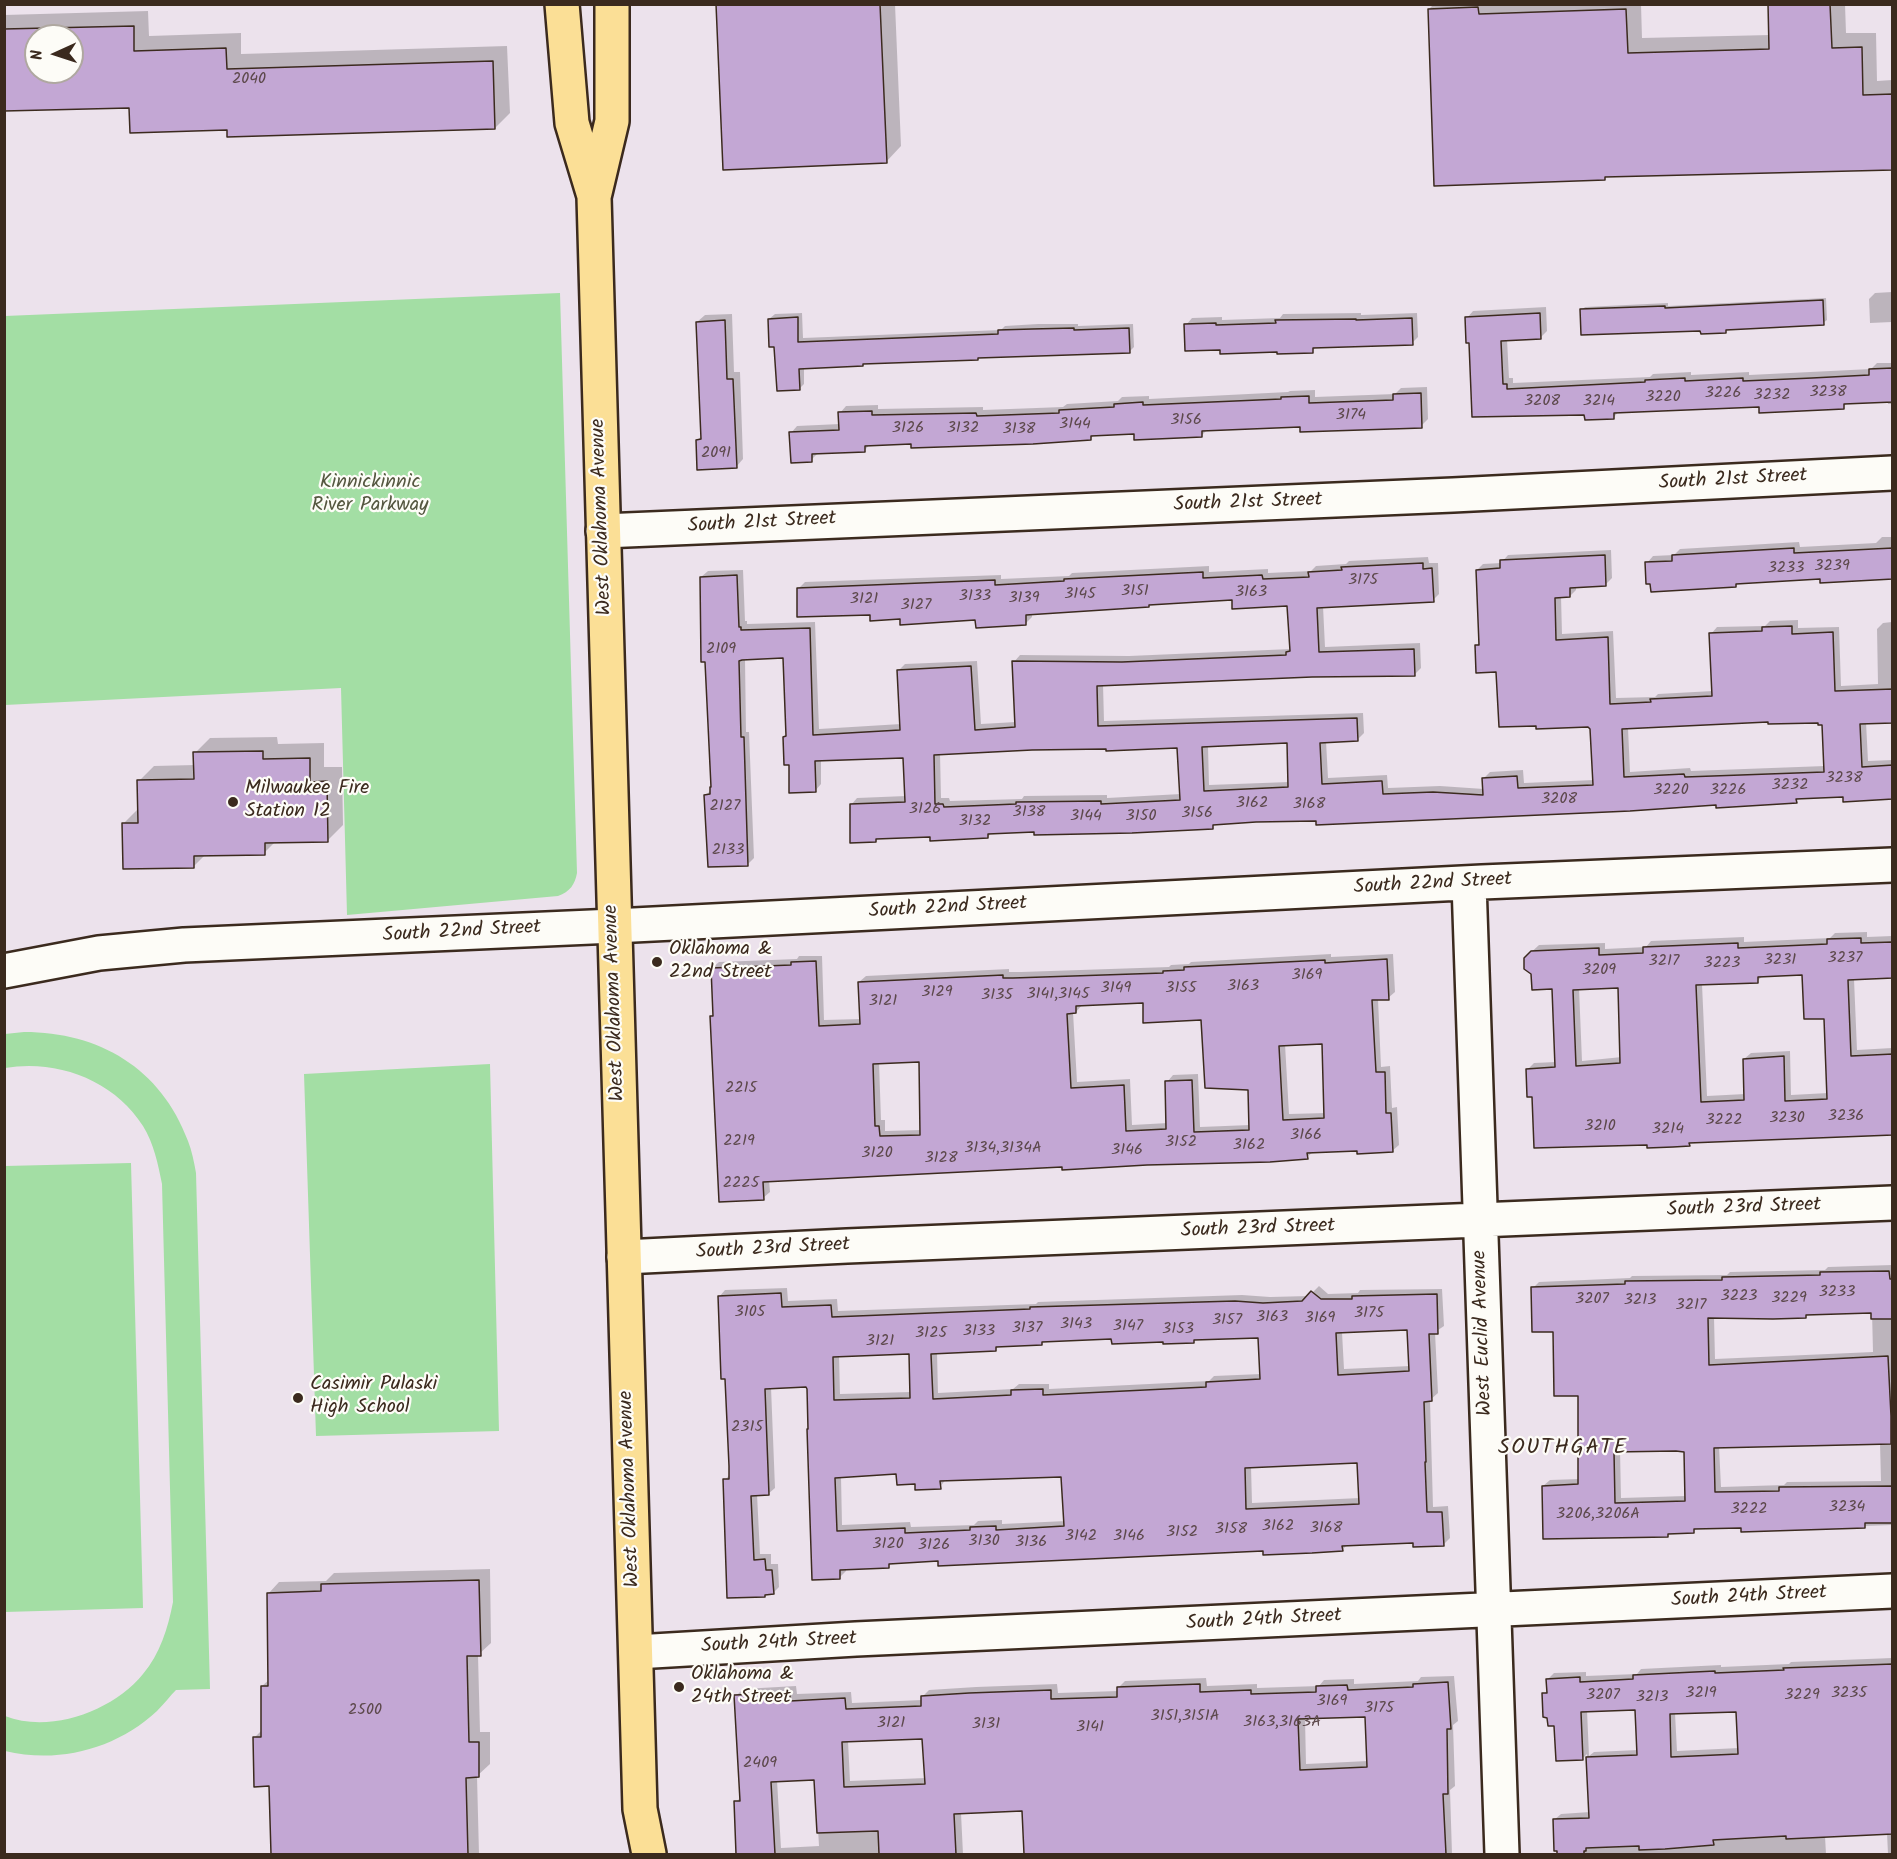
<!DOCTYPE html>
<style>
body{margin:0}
#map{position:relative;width:1897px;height:1859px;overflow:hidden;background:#ece2ec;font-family:Kalam,sans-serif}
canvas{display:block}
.frame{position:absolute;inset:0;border:6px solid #3b2a1e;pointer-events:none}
.north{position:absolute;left:24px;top:24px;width:60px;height:60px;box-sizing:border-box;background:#fdfcf7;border:2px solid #afa8a0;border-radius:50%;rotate:267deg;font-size:16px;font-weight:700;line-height:24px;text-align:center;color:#3b2a1e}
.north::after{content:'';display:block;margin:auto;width:21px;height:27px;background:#3b2a1e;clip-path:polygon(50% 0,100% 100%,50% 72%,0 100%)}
</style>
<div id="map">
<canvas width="1897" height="1859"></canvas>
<div class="frame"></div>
<div class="north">N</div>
</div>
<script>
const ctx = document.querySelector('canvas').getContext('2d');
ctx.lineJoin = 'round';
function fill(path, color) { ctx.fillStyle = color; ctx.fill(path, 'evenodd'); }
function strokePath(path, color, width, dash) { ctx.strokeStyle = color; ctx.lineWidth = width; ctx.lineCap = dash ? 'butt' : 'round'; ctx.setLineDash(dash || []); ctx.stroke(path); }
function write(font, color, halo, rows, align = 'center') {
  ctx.font = font + ' Kalam,sans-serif'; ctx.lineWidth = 4.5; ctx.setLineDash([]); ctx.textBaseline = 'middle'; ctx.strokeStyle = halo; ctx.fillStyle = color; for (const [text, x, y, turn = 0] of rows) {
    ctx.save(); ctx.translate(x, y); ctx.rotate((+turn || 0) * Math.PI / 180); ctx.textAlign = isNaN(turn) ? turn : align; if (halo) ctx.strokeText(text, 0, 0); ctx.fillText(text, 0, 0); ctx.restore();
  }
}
fill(new Path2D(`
 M560 293 577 873C575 884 570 892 558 896L347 915 341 688 5 705V316Z
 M24 1032C99 1032 161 1068 188 1141 192 1151 194 1162 196 1173L210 1689 176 1690C170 1696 164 1704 157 1711 116 1749 59 1764 5 1751V1716C50 1734 113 1711 143 1674 160 1654 168 1628 173 1602L162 1184C158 1164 154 1144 143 1126 114 1080 57 1059 5 1068V1034Z
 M490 1064 499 1431 316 1436 304 1074Z
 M131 1163 143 1608 5 1612V1166Z`), '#a3dea4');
fill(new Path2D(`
 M717 4H895L901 146 886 162Z
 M1434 4H1641L1642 38 1770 35 1769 4H1845L1846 33H1876L1877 81 1892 80V169L1607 176 1604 178 1429 9Z
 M148 11 149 36 241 33V54L507 46 510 113 495 128H228L131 106 4 110V15ZM36 36H72V72H36Z
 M1892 292V322L1870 323 1869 299 1875 293Z
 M1826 298 1827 320 1823 323 1728 328 1725 331 1702 329 1582 310 1585 307 1668 303V306Z
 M1546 307 1547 331 1541 337 1507 339 1509 378H1513V383L1650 377 1653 374 1691 372V375L1749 372V375L1871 369 1877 363H1892V404H1888V401L1848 402 1843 407 1760 406 1619 411 1614 417 1586 413 1473 415 1470 341 1467 318 1473 311Z
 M802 313 803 338 1001 330 1005 326 1038 324H1078V326L1133 324 1134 347 1129 352 865 362 863 365 804 367V384L799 389 776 345 769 319 775 314Z
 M1361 313V315L1417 313 1418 337 1412 343 1317 346 1312 351 1222 348 1186 325 1192 318 1222 317V320L1280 318 1283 314Z
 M732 314 734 372H740L743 459 736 467 698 440 702 435 697 322 705 315Z
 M1427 387 1428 419 1421 426 1302 425 1207 430 1201 436 1135 433 1095 434 1090 439 870 444 865 450 818 453 811 460 791 433 797 426 840 424V413L846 406 878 405V409L983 407V410L1063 407 1067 404 1118 401 1122 397 1149 396V399L1288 392 1290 391 1315 390V397L1395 394 1401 388Z
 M1882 537H1892V577L1821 578 1739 582 1736 586 1647 563 1653 556 1674 555 1680 549 1799 542 1800 547 1876 543Z
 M1611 550 1612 578 1605 585 1576 586V590L1570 596H1561L1562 634 1613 631 1616 698 1655 697 1658 694 1713 691 1711 634 1717 627 1765 626 1770 621 1798 620V628L1839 627 1841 686 1878 684 1877 629 1883 623 1892 622V721L1866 722 1868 761 1892 760V798L1844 796 1800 797 1796 801 1217 823 1212 827 1035 830 992 832 988 837 931 835 879 837 876 841 851 805 857 798 906 796 904 756 821 759V784L815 791 790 763 784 737 788 734 785 657 745 659 746 732H749L754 858 748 864 706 795 711 790 701 577 708 571 743 570 745 621H747V624L815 622 819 729 901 724 898 671 905 664 977 661 981 724 1016 722 1014 662 1020 655 1129 656 1291 649 1289 604 1233 599 1151 603 1149 606 1032 613V617L1026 623 977 619 901 618 871 613 799 588 805 582 1001 575V579L1069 576 1072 573 1209 566V572L1268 569V573L1311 571 1316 566 1346 564 1349 561 1428 557 1429 563H1438L1439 594 1433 600 1323 606 1325 647 1420 643 1421 668 1415 674 1312 675 1103 684 1104 721 1363 713 1364 733 1358 739 1326 741 1328 778 1387 775 1388 788 1440 786 1484 789V778L1490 772 1523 770 1524 783 1594 780 1591 728 1498 670 1476 646 1480 642 1477 570 1483 564 1501 563 1508 555ZM1770 721H1819L1824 723 1825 766 1691 771 1690 768 1630 772 1628 728ZM1288 741 1289 782 1209 785 1208 746ZM1107 747H1178L1181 794 1107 798V795L1024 796 1022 799 950 801 949 798H941L940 753Z
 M277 737 278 744 324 743V767H342L343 825 328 840 276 841 264 853 206 854 194 866 123 824 139 808V781L154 766 195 765V753L210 738Z
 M1867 932V937L1892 936V977L1854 979 1857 1050 1892 1048V1133L1691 1142 1689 1144 1648 1143 1533 1095 1528 1069 1534 1063 1556 1062 1554 988 1533 974 1525 958 1539 945 1605 943V949L1646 947 1651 941 1744 937V942L1830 938 1835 933ZM1803 974 1825 1017 1828 1093 1791 1095 1790 1051 1751 1053 1744 1059 1745 1094 1707 1096 1702 984 1757 981 1764 975ZM1619 986 1622 1057 1582 1061 1579 988Z
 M1331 954V957L1393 954 1395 992 1388 998 1378 999 1381 1067 1390 1066 1392 1108 1397 1107 1399 1145 1392 1151 1359 1149 1313 1152 1307 1157 1063 1166 769 1180 770 1192 763 1198 711 1017 715 1014 712 968 719 962 797 959 799 956H822L824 1020 861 1019 859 982 866 976 1009 969V972H1021L1169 967 1171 965 1189 964 1191 962ZM1144 1001 1203 1019 1249 1088 1250 1125 1200 1127 1198 1074 1173 1075 1167 1082 1168 1123 1132 1125 1130 1079 1077 1082 1073 1012H1076L1082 1005ZM1323 1042 1326 1113 1289 1114 1285 1044ZM920 1060 921 1130 885 1131V1120H881L879 1062Z
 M1892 1265V1525L1780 1529 1742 1526 1698 1527 1693 1532H1670L1667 1535 1543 1486 1550 1480 1579 1479V1395L1554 1330 1533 1288 1539 1282 1630 1278 1632 1276 1727 1275 1730 1272 1825 1270 1828 1267ZM1872 1312 1873 1352 1715 1359 1714 1317 1806 1316 1809 1313ZM1880 1443 1881 1481 1787 1482 1784 1485 1721 1487 1719 1446ZM1620 1450H1685L1686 1496 1621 1498Z
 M1319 1286 1328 1294 1358 1293 1360 1290 1442 1289 1444 1326 1435 1332 1438 1393 1430 1400 1433 1507 1448 1506 1450 1538 1443 1545 1415 1541 1348 1544 1342 1550H1264L893 1562 888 1566 846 1568V1571L840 1577 807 1385 771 1387 775 1488 768 1494H757L760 1554H771V1564H778L779 1587 773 1593H766L725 1480 731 1473 726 1377 719 1297 725 1290 787 1288 788 1301 837 1299 838 1311 1036 1304 1038 1302 1242 1295 1270 1297 1309 1296ZM1409 1329 1410 1366 1344 1369 1342 1332ZM1260 1336 1261 1374 1214 1376 1209 1381 1049 1389V1384H1019L1013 1389 938 1393 937 1352 995 1350 1000 1345 1041 1344 1045 1340 1113 1338 1193 1341 1196 1339ZM910 1352 911 1392 840 1394 839 1355ZM1358 1462 1360 1498 1252 1503 1251 1466ZM897 1472 916 1482 940 1487 946 1479 1062 1475 1066 1521 1002 1524V1520L978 1521 974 1525 911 1527 910 1522 842 1525 841 1476Z
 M490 1569 491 1643 478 1655 480 1732H490V1764L477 1776 479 1854H272L270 1785 254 1738 263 1729 262 1686 270 1679 268 1594 279 1582 326 1581 334 1573Z
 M1892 1658V1854H1888L1887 1833 1825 1836 1826 1854H1559L1554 1820 1561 1814 1590 1812 1587 1754 1583 1758 1556 1725 1544 1694 1548 1690 1547 1680 1554 1673 1586 1672V1676L1637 1674 1641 1669 1721 1665V1667L1789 1664 1791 1662ZM1636 1708 1638 1750 1594 1752 1589 1756 1587 1710ZM1738 1710 1739 1748 1677 1751 1675 1713Z
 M1454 1676 1458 1721 1453 1725 1455 1786 1450 1790 1452 1854H1025L1024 1810 961 1813 963 1854H736V1802L741 1797 736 1696 743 1689 796 1686 797 1694 851 1692 852 1703 922 1700V1697L929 1690 976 1687 1057 1684 1058 1693 1118 1691V1688L1125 1681 1206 1678 1207 1686 1257 1684V1688L1319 1686 1324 1680 1354 1679V1684L1418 1681 1421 1677ZM1366 1716 1368 1761 1306 1764 1305 1718ZM924 1737 926 1778 850 1781 848 1741ZM815 1778 819 1846 781 1848 777 1780Z`), '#0003');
const building = new Path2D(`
 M716 4H880L887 163 723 170Z
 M1768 4H1830L1832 48 1862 47 1863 95 1893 94V170L1605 177V180L1434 186 1428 9 1478 7 1479 14 1626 9 1628 53 1769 49Z
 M134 26V51L226 48 227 69 493 61 495 129 227 137V130L130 133 129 108 4 111V29ZM36 36H72V72H36Z
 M1823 300 1824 325 1726 330V333L1701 334 1700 331 1581 335 1580 309 1665 306V308Z
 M1540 313 1541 339 1501 341 1503 384H1507V389L1645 382V380L1685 378V381L1743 378V381L1812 378 1869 375V369L1893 368V402L1844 404V409L1759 413V407L1614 413V419L1585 420 1584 415 1472 417 1469 343H1466L1465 317Z
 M798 317V342L998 334V330L1032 329 1074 328V330L1129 328 1130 353 978 358V360L863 364V366L799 369 800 390 777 391 774 347H769L768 319Z
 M1412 318 1413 345 1313 348V353L1277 354V352L1220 354V350L1185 351 1184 324 1216 323V325L1276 323 1275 320 1356 319V320Z
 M725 320 727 379H733L737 468 697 470 696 440 701 439 696 322Z
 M1421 393 1422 428 1300 432V427L1202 431V437L1134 440V434L1091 436V440L1033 444 911 448V444L865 446V452L812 454V462L791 463 789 432 839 430 838 412 872 411V415L976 413 977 416 1059 413V410L1114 407V404L1143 402V405L1281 399V397L1309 396V403L1393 400V394Z
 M1794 548V553L1893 548V579L1820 583V579L1736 584V587L1651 592 1650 584H1646L1645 562 1672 561V555Z
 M1605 555 1606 586 1570 588V597L1555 598 1556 640 1608 637 1610 704 1651 702 1650 699 1712 696 1709 633 1762 631V627L1792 626V634L1833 632 1835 691 1893 689V723L1860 724 1862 767 1893 765V799L1843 802V797L1796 799 1797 803 1716 808V805L1630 811 1316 825V821L1256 822 1213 825V829L1132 833 1034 835V832L988 834V838L930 841V837L876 839V842L850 843V804L905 802 903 758 815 761 816 792 789 793V765H784L783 737 786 736 783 658 742 660 739 661 741 737H744L748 866 708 867 704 795 710 794V787H711L705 662H701L700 577 737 575 739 627H741V630L810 628 813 735 900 730 897 670 971 666 975 730 1015 727 1012 661 1122 662 1286 655V652L1290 651 1287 606 1232 609V600L1149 605V607L1026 615V625L976 628 975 620 900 625V619L870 621V615L797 617V588L995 580V585L1064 581V579L1203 572V578L1262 575 1263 579 1309 577 1308 572 1342 570 1341 567 1423 563V569L1432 568 1434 602 1317 608 1319 652 1414 649 1415 676 1312 677 1097 686 1098 726 1357 718 1358 741 1320 743 1322 784 1380 781H1382L1383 794 1433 792 1483 795 1482 778 1517 776 1518 788 1593 785 1590 729 1588 727 1536 729V726L1499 727 1496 672 1476 673 1475 645H1479L1476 570 1500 568V560ZM1768 722V724L1818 723V725H1822L1824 772 1685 777 1684 774 1624 777 1622 729ZM1287 743 1288 787 1204 791 1202 747ZM1177 748 1180 800 1101 804V801L1016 802V804L944 807 943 804H935L934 755 1032 750 1106 749V751Z
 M263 751V759L310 758V782L327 781 328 842 265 843V855L194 856V868L123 869 122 823H138L137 780 194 779 193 752Z
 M1861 938V943L1893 942V978L1848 980 1851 1056 1893 1054V1135L1689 1143 1690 1146 1673 1147 1647 1148V1145L1534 1148 1532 1097H1527L1526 1069 1555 1067 1552 989 1532 990 1531 974 1524 969V958L1531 951 1599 948V955L1643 953V947L1738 943V948L1827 944V939ZM1802 975 1804 1019H1824L1827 1099 1785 1101 1784 1056 1743 1059 1744 1100 1701 1102 1696 985 1758 983V977ZM1618 988 1620 1063 1576 1066 1573 990Z
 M1387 959 1389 1000H1372L1376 1072H1385L1386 1113H1391L1393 1152 1357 1154V1151L1307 1153 1308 1159 1270 1162 1147 1165 1062 1170V1167L763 1182 764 1200 719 1202 710 1016H713L711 968 791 965V962L816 961 819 1026 860 1024 858 982 1003 975V978H1013L1163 973V971L1184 970V967L1325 960V963ZM1143 1003V1023L1201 1020 1205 1088 1248 1090 1249 1130 1194 1132 1192 1080 1165 1081 1166 1129 1126 1131 1124 1085 1071 1088 1067 1014 1076 1013V1006ZM1322 1044 1324 1118 1283 1120 1279 1046ZM919 1062 920 1135 880 1136 879 1126H875L873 1064Z
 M1889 1271 1890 1279H1893V1319H1871V1313L1806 1315V1318L1773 1319 1708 1318 1709 1365 1888 1356 1891 1416V1444L1714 1448 1715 1492 1779 1491V1487L1893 1486V1523H1865V1528L1741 1532V1528L1694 1529V1533L1668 1534V1537L1543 1539 1542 1486 1578 1484V1396H1554L1553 1332H1532L1531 1287 1625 1284V1281L1722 1280V1277L1820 1275V1272ZM1676 1451 1684 1452 1685 1501 1615 1503 1614 1452Z
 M1311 1291 1321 1299H1352V1296L1437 1294 1438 1334H1429L1432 1401 1424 1402 1426 1462H1425L1427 1512H1442L1444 1546 1413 1547V1543L1342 1546 1343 1551 1312 1553 1263 1555V1551L938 1566V1561L889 1564V1568L840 1570V1579L812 1580 807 1429H808L807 1389 806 1387 765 1389 769 1495 751 1496 754 1560 765 1559 766 1570H772L774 1594 765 1595V1597L727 1598 723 1479H729V1466L725 1379H721L718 1296 781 1293 782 1307 831 1305 832 1317 1030 1309V1307L1235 1301 1263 1303 1302 1301ZM1407 1330 1409 1371 1338 1375 1336 1333ZM1258 1338 1260 1379 1206 1382V1387L1043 1395V1389L1011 1390V1395L933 1399 931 1354 996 1351V1347L1042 1345V1342L1111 1339 1112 1344 1163 1342V1344L1194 1343V1340ZM909 1354 910 1398 834 1400 833 1357ZM1357 1463 1359 1504 1246 1509 1245 1468ZM896 1474 897 1485 915 1484V1490L941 1489 940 1481 1061 1477 1064 1526 996 1530V1526L970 1527V1530L905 1533V1528L837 1531 835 1478Z
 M479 1580 481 1656H467L469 1742H479V1777L466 1778 468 1854H271L269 1786 254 1787 253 1737H261V1686H268L267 1593 321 1591V1584Z
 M1893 1664V1834L1786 1839V1836L1713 1840 1714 1845 1665 1849 1639 1850V1846L1586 1848V1851H1584V1854H1557V1851H1554L1553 1819 1589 1818 1586 1757 1637 1755 1635 1710 1581 1712 1583 1760 1556 1761 1554 1726H1548L1547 1718 1543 1717 1542 1693H1547L1546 1679 1580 1677V1682L1633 1679V1675L1715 1671V1673L1784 1670 1783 1668ZM1736 1712 1738 1754 1671 1757 1670 1714Z
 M1448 1682 1451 1729H1447L1448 1794H1443L1446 1854H1024L1022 1811 954 1814 956 1854H879L878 1831 817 1833 814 1780 771 1782 775 1854H736L734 1801H740L734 1695 790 1693V1701L845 1698 846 1709 921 1706V1696L969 1693 1051 1690V1699L1117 1697V1687L1200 1684V1692L1251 1690V1694L1316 1692V1686L1347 1685 1348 1690 1413 1687V1684ZM1365 1717 1367 1767 1300 1770 1298 1719ZM922 1739 925 1784 844 1787 842 1742Z`);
fill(building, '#c3a7d4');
strokePath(building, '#3b2a1e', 1.5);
const minor = new Path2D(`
 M603 531 1453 495 1892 473
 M1469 883 1502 1854
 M4 971 99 953 184 945 614 926 1482 882 1892 865
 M624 1257 847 1246 1892 1203
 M636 1652 856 1639 1892 1591`);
const major = new Path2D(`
 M562 4 572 123 594 196
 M612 4V121L594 197 640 1809 649 1854`);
strokePath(minor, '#3b2a1e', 38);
strokePath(major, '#3b2a1e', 38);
strokePath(minor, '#fdfcf7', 33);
strokePath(major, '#fbdf96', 33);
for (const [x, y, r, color] of [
 [233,802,6,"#3b2a1e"],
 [657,962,6,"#3b2a1e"],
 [298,1398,6,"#3b2a1e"],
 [679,1687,6,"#3b2a1e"]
]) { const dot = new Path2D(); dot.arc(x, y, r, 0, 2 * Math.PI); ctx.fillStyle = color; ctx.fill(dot); strokePath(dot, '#fdfcf7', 2); }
write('16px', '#5d494c', null, [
 ["2040",249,80],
 ["3238",1828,393],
 ["3226",1723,394],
 ["3232",1772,396],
 ["3220",1663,398],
 ["3208",1542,402],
 ["3214",1599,402],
 ["3174",1351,416],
 ["3156",1186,421],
 ["3144",1075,425],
 ["3126",908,429],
 ["3132",963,429],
 ["3138",1019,430],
 ["2091",716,454],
 ["3239",1832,567],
 ["3233",1786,569],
 ["3175",1363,581],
 ["3151",1135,592],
 ["3163",1251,593],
 ["3145",1080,595],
 ["3133",975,597],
 ["3139",1024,599],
 ["3121",864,600],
 ["3127",916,606],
 ["2109",721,650],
 ["3238",1844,779],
 ["3232",1790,786],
 ["3220",1671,791],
 ["3226",1728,791],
 ["3208",1559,800],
 ["3162",1252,804],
 ["3168",1309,805],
 ["2127",725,807],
 ["3126",925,810],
 ["3138",1029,813],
 ["3156",1197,814],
 ["3144",1086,817],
 ["3150",1141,817],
 ["3132",975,822],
 ["2133",728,851],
 ["3237",1845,959],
 ["3231",1780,961],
 ["3217",1664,962],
 ["3223",1722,964],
 ["3209",1599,971],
 ["3169",1307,976],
 ["3163",1243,987],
 ["3149",1116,989],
 ["3155",1181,989],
 ["3129",937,993],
 ["3141,3145",1058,995],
 ["3135",997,996],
 ["3121",883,1002],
 ["2215",741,1089],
 ["3236",1846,1117],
 ["3230",1787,1119],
 ["3222",1724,1121],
 ["3210",1600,1127],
 ["3214",1668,1130],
 ["3166",1306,1136],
 ["2219",739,1142],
 ["3152",1181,1143],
 ["3162",1249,1146],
 ["3134,3134A",1003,1149],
 ["3146",1127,1151],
 ["3120",877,1154],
 ["3128",941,1159],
 ["2225",741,1184],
 ["3233",1837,1293],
 ["3223",1739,1297],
 ["3229",1789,1299],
 ["3207",1592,1300],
 ["3213",1640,1301],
 ["3217",1691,1306],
 ["3105",750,1313],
 ["3175",1369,1314],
 ["3163",1272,1318],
 ["3169",1320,1319],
 ["3157",1227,1321],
 ["3143",1076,1325],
 ["3147",1128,1327],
 ["3137",1027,1329],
 ["3153",1178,1330],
 ["3133",979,1332],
 ["3125",931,1334],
 ["3121",880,1342],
 ["2315",747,1428],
 ["3234",1847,1508],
 ["3222",1749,1510],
 ["3206,3206A",1598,1515],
 ["3162",1278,1527],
 ["3168",1326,1529],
 ["3158",1231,1530],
 ["3152",1182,1533],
 ["3142",1081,1537],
 ["3146",1129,1537],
 ["3130",984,1542],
 ["3136",1031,1543],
 ["3120",888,1545],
 ["3126",934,1546],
 ["3219",1701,1694],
 ["3235",1849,1694],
 ["3207",1603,1696],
 ["3229",1802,1696],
 ["3213",1652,1698],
 ["3169",1332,1702],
 ["3175",1379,1709],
 ["2500",365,1711],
 ["3151,3151A",1185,1717],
 ["3163,3163A",1282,1723],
 ["3121",891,1724],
 ["3131",986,1725],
 ["3141",1090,1728],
 ["2409",760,1764]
]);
write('20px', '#3b2a1e', '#fdfcf7', [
 ["South 21st Street",1733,481,-3],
 ["South 21st Street",1248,504,-2],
 ["West Oklahoma Avenue",603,517,-92],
 ["South 21st Street",762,524,-3],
 ["South 22nd Street",1433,885,-3],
 ["South 22nd Street",948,909,-3],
 ["South 22nd Street",462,933,-3],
 ["West Oklahoma Avenue",616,1003,-92],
 ["South 23rd Street",1744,1209,-2],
 ["South 23rd Street",1258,1230,-2],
 ["South 23rd Street",773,1250,-3],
 ["West Euclid Avenue",1484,1333,-92],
 ["West Oklahoma Avenue",631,1489,-92],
 ["South 24th Street",1749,1598,-3],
 ["South 24th Street",1264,1621,-3],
 ["South 24th Street",779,1644,-3]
]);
write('20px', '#555740', '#fdfcf7', [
 ["Kinnickinnic",370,484],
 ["River Parkway",370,507]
]);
write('20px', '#3b2a1e', '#fdfcf7', [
 ["Milwaukee Fire",245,790],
 ["Station 12",245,813],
 ["Oklahoma &",669,951],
 ["22nd Street",669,974],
 ["Casimir Pulaski",310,1386],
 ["High School",310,1409],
 ["Oklahoma &",691,1676],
 ["24th Street",691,1699]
], 'left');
ctx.letterSpacing = '1.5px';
write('22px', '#3b2a1e', '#fdfcf7', [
 ["SOUTHGATE",1563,1449]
]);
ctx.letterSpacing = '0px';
</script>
